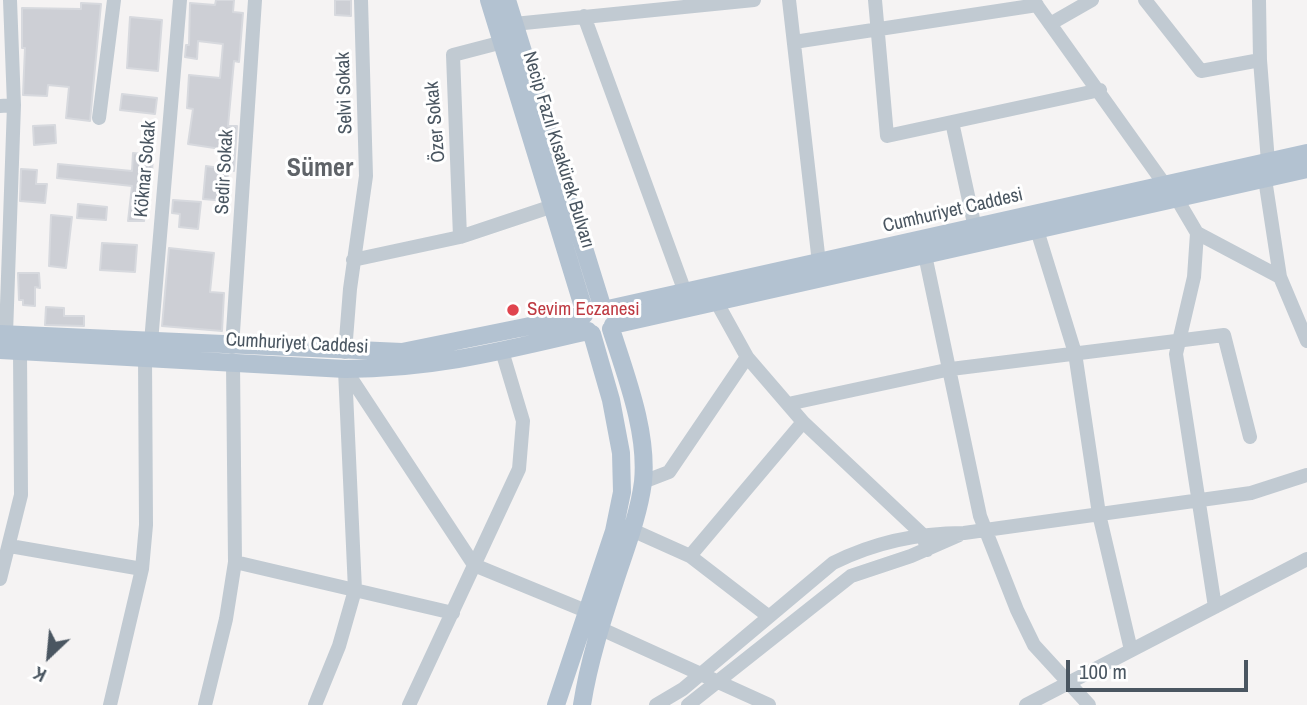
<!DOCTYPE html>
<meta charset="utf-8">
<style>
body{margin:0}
#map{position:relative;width:1307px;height:705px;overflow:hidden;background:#f5f3f3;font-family:"Archivo Narrow",sans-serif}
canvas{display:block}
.north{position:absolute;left:14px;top:621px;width:70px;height:70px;-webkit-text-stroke:5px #fff;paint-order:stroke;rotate:206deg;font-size:19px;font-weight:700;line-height:28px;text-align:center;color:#4a5661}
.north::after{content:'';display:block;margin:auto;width:24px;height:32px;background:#4a5661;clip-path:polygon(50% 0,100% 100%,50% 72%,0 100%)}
.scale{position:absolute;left:1066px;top:660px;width:182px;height:32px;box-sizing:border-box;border:4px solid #4a5661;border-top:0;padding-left:9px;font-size:21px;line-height:24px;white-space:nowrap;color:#4a5661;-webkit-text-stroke:5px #fff;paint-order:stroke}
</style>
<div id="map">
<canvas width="1307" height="705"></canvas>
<div class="north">K</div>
<div class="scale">100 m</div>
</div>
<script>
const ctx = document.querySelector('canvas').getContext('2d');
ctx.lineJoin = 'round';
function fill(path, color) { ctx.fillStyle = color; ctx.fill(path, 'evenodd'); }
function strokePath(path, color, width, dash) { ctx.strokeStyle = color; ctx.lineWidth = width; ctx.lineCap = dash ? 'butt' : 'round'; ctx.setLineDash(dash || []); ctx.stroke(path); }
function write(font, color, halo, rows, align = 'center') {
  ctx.font = font + ' "Archivo Narrow",sans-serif'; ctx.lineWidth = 6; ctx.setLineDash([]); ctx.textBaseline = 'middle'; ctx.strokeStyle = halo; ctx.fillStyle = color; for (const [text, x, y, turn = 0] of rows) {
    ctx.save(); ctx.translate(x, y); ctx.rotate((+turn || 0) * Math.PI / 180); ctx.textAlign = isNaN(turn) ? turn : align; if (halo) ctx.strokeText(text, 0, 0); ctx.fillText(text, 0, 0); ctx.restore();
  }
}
const building = new Path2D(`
 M216 0H234L233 12 243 13 239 62 234 61 228 126H237L234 171 228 170 226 201 203 199 206 166 220 168 221 149 188 144 193 109 187 108 189 75 220 78 223 44 198 41 197 59 185 57 186 45H189L190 3 215 5Z
 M335 0H351V16L335 15Z
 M81 3 101 4 90 121 66 118 69 87 48 85 47 96 23 95 25 48H22V8L81 9Z
 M130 17 162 20 158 71 127 68Z
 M122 94 157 98 155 114 120 110Z
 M55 125 56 143 34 145 33 126Z
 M133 153 153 155 151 191 148 190 144 221H128L132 186 57 178 58 164 132 171Z
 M21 169 37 170 36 184H47L45 203 20 201Z
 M173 200 201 202 198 229 179 227 180 214 172 213Z
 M78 204 107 207 106 220 77 218Z
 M51 215 72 217 66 268 49 266Z
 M102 243 137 245 135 272 100 270Z
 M169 248 214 253 210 292 224 293 222 331 162 326Z
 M18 273H39L40 288 35 287V306L23 305V300H19Z
 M46 307 64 308V316H84V326L45 325Z`);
fill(building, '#cdcfd5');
strokePath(building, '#d7d9de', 2);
strokePath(new Path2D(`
 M789 0 819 263
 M875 0 887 136 1100 90
 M1033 0 1165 185
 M1145 0 1201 71 1260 60
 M1259 0 1260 60 1268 162
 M584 16 685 292
 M514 24 754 0
 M1050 24 1092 0
 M794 42 1037 5
 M0 106 14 105
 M99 118 114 0
 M952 122 975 228
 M1265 179 1280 277
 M1177 199 1197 233 1280 277 1307 341
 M1037 230 1075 353 1099 514 1131 650
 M1197 233 1194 277 1176 354 1215 607
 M460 237 453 55 503 42
 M925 255 980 516 1017 610 1034 645 1089 705
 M353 260 460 237 553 206
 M716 301 747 357 803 422 923 535 927 550
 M6 334 14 105 10 0
 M151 342 180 0
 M232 347 255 0
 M345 352 350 289 366 176 361 0
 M345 369 474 565 586 611
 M788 404 951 369 1224 335 1250 437
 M643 482 669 472 747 357
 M632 530 690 556 803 422
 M10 546 142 569
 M690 556 768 616
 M235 562 453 613
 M0 579 21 495 20 351
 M599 628 769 705
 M110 705 142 569 146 525 145 356
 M205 705 226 619 235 562 233 363
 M315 705 339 646 355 590 345 370
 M409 705 519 469 523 421 502 351
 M656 705 683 689 833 563C875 542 917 533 964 533L1251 493 1307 475
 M688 705 851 576 911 556 959 535
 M1026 705 1307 559`), '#c1cad2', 14);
strokePath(new Path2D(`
 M489 0 585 313
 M507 0 602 306
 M608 309 1307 153
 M613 325 1307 169
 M0 334 402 352 584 315
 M0 350 345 369C433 369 502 351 588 331
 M556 705 614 531 622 492 621 453 611 400 592 334
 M582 705C589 660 603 618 617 575 627 545 639 513 643 482 648 432 626 376 611 329`), '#b3c2d1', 18);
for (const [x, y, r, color] of [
 [513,310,7,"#e0444e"]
]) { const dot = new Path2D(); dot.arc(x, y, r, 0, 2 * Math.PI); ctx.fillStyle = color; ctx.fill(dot); strokePath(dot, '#fff', 2.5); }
write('19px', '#4a5661', '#fff', [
 ["Selvi Sokak",345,93,-92],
 ["Özer Sokak",436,122,-95],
 ["Necip Fazıl Kısakürek Bulvarı",558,150,73],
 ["Köknar Sokak",146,169,-85],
 ["Sedir Sokak",225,172,-87],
 ["Cumhuriyet Caddesi",953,211,-13],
 ["Cumhuriyet Caddesi",297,344,3]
]);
write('19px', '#be3a42', '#fff', [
 ["Sevim Eczanesi",527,310]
], 'left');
write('bold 26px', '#5f6368', '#fff', [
 ["Sümer",320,169]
]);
</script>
